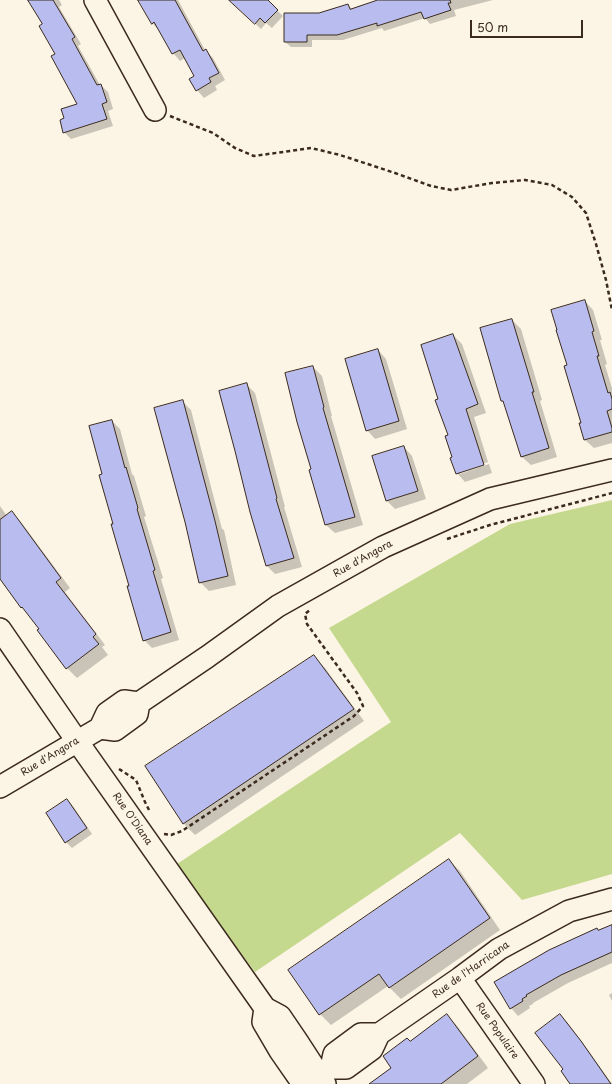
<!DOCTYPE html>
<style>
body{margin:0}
#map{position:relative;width:612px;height:1084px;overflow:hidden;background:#fcf5e5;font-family:"Playpen Sans",sans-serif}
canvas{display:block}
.scale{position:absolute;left:470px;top:20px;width:113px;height:18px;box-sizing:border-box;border:2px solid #3b2a1e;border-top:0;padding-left:5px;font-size:12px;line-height:14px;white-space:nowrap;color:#3b2a1e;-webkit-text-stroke:3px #fcf5e5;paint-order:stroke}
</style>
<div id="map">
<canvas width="612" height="1084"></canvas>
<div class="scale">50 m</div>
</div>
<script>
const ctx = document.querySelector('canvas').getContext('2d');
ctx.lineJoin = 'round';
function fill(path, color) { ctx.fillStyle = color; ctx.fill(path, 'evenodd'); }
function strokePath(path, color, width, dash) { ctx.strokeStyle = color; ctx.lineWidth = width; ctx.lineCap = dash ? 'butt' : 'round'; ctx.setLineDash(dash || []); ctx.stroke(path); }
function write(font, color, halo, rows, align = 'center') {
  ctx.font = font + ' "Playpen Sans",sans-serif'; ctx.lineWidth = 3; ctx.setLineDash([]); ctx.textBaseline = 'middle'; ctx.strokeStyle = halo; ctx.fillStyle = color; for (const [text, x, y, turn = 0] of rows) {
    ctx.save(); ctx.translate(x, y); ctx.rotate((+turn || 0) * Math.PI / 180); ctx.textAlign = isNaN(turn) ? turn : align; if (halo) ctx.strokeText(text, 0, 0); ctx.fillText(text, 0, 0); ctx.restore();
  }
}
fill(new Path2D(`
 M612 500V874L522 900 460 833 255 972 174 866 391 722 329 628 510 524Z`), '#c5d98e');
fill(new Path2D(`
 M29 0H59L62 5 59 7 81 44 78 46 100 85H101L108 92 113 109 108 111 113 126 71 139 64 132 65 119 78 104 44 24Z
 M139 0H178L205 50 213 58 225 80 215 86 217 90 204 98 197 90 196 77 185 58 180 61 173 53 160 31 152 23Z
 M241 0H266L283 16 272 28 266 23 261 29 236 5Z
 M381 0H493L454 10 456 16 430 24 425 18 384 31 382 28 343 40H312V47H291L285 42 319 14 348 5 352 9Z
 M585 301 593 310 602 340H600L607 364 605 365 612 388V443L594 448 585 440 580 424 582 423 568 366Z
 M512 320 521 329 542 400 540 401 557 457 531 465 522 457 506 404 502 401Z
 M453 335 462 344 486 413 474 417 488 462 460 471V474L489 464 492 473 465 482 457 473 449 436 440 399Z
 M378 350 386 359 407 429 375 439 367 430Z
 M313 367 322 376 332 416H331L363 525 335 533 326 525 313 470Z
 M246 384 255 393 285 507H284L302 567 275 574 267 566 251 513Z
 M182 401 191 410 222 529 224 530 236 585 209 591 200 582Z
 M112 421 120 429 132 474 134 476 146 516 144 517 163 578 161 579 179 640 152 648 144 640 114 524 103 475Z
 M404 447 412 456 426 499 395 509 386 500Z
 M0 506 7 516 12 513 21 522 70 588 65 592 105 645 102 647 108 655 77 678 67 668 40 629 28 614 22 607 0 577Z
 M314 657 325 668 364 721 195 835 184 824Z
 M67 800 73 806 92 834 72 848 66 842Z
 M449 860 460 871 500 930 401 999 388 986 331 1025 320 1014Z
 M612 926V963L568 983 533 1003V1004L529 1006 530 1008 518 1016 511 1008 598 931Z
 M612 993V1001L609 995Z
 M447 1015 458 1027 488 1068 467 1084H371L393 1068 410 1042Z
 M560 1015 567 1022 588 1050 612 1084H571L565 1070Z`), '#0003');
const building = new Path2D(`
 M28 0H53L75 37 72 39 97 85 101 84 107 102 102 104 107 119 63 133 60 120 64 118 61 109 77 104 51 56 55 54 39 26 42 24Z
 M138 0H175L203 51 206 49 219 73 209 78 211 82 196 91 189 79 194 76 180 50 172 54 154 22 152 24Z
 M229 0H268L278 10 265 23 260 18 255 24Z
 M378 0H450L451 3H448L451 10 424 19 421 12 377 26V23L337 35H307V42H284V13H319L348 4 350 9Z
 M585 300 594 331 592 332 599 356H597L608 393 610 392 612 399V409L607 411 612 428V432L584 440 579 423H581L564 366 567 365 556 330H557L551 310Z
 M512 319 534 392H532L549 448 521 457 503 401H501L480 328Z
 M453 334 478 404 466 409 484 465 456 474 450 458 452 457 445 436 448 435 435 400 438 399 421 345Z
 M378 349 399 421 366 431 345 359Z
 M313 366 324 407 323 408 355 517 325 525 309 470 311 469 297 422 285 373Z
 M247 383 277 498 276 499 294 558 266 566 250 512 235 451 219 391Z
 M183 400 215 521 228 576 199 583 185 522 154 408Z
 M112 420 125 468 126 467 138 508 137 509 155 570 153 571 171 632 143 641 127 586H129L111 524H113L99 475 102 474 89 426Z
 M404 446 418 491 386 501 372 456Z
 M12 511 61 578 56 582 96 634 93 637 99 644 66 669 37 630 39 629 22 607 21 608 0 579V520Z
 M314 655 354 709 183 824 145 766Z
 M67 799 87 828 65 843 46 813Z
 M449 859 490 918 389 988 379 974 319 1015 288 970Z
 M612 925V952L561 975 526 995 527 996 522 999 523 1001 510 1009 494 982 549 950 597 928 598 930Z
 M447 1014 478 1056 441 1084H369L391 1068 383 1056 407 1038 410 1041Z
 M560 1014 581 1041 611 1084H570L561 1071 563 1069 535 1033Z`);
fill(building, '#b9bcee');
strokePath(building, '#3b2a1e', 1);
const minor = new Path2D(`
 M95 0 155 110
 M0 629 77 741 265 1008 280 1016 297 1041 325 1084
 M100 728 115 730 137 714 139 703
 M0 787 100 728 107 713 124 701 139 703 207 657 278 606 383 547 490 499 612 470
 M460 978 534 1084
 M265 1008 263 1022 280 1051 303 1084
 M379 1034 372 1049 346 1068H331L334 1054 361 1034H379L460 978 499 949 569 911 612 899`);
strokePath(minor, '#3b2a1e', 24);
strokePath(new Path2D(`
 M170 116 213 133 235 148 254 156 311 148 340 155 395 173 431 186 451 190 492 183 525 180 552 185 572 197 586 213 596 244 606 280 612 310
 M447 539 490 525 612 493
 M119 769 136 780 145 802 150 812
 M164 834 171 835 182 831 194 823 354 716 363 706 357 693 307 624 305 614 310 610`), '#3b2a1e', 2.5, [4, 3]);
strokePath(minor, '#fcf5e5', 21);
write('10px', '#3b2a1e', '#fcf5e5', [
 ["Rue d'Angora",363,559,-29],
 ["Rue d'Angora",50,757,-31],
 ["Rue O'Diana",132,819,55],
 ["Rue de l'Harricana",471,970,-35],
 ["Rue Populaire",497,1031,55]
]);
</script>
